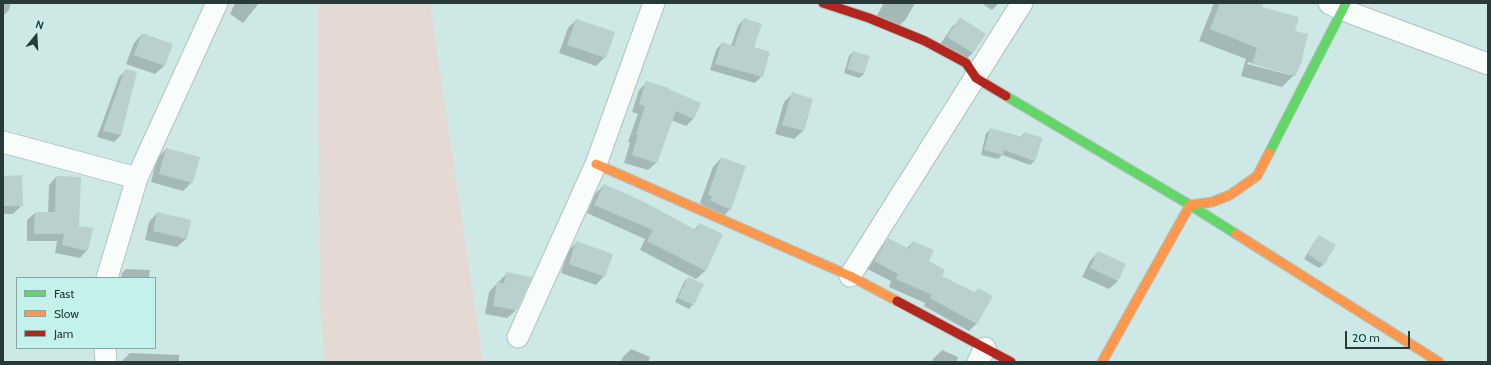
<!DOCTYPE html>
<style>
body{margin:0}
#map{position:relative;width:1491px;height:365px;overflow:hidden;background:#cee8e5;font-family:Cabin,sans-serif}
canvas{display:block}
.frame{position:absolute;inset:0;border:4px solid #273a38;pointer-events:none}
.legend{position:absolute;left:16px;top:277px;width:140px;height:72px;box-sizing:border-box;background:#c3f2ed;border:1px solid #85a8a5;margin:0;padding:5px 7px;list-style:none;font-size:12px;color:#273a38}
.legend li{display:flex;align-items:center;gap:8px;height:20px}
.legend b{width:20px;border:1px solid #85a8a5}
.north{position:absolute;left:16px;top:16px;width:40px;height:40px;-webkit-text-stroke:3px #c3f2ed;paint-order:stroke;rotate:18deg;font-size:11px;font-weight:700;line-height:16px;text-align:center;color:#273a38}
.north::after{content:'';display:block;margin:auto;width:14px;height:18px;background:#273a38;clip-path:polygon(50% 0,100% 100%,50% 72%,0 100%)}
.scale{position:absolute;left:1345px;top:331px;width:65px;height:18px;box-sizing:border-box;border:2px solid #273a38;border-top:0;padding-left:5px;font-size:12px;line-height:14px;white-space:nowrap;color:#273a38;-webkit-text-stroke:3px #c3f2ed;paint-order:stroke}
</style>
<div id="map">
<canvas width="1491" height="365"></canvas>
<div class="frame"></div>
<ul class="legend">
<li><b style="height:5px;background:#63d668"></b>Fast</li>
<li><b style="height:5px;background:#ff974d"></b>Slow</li>
<li><b style="height:5px;background:#b3261e"></b>Jam</li>
</ul>
<div class="north">N</div>
<div class="scale">20 m</div>
</div>
<script>
const ctx = document.querySelector('canvas').getContext('2d');
ctx.lineJoin = 'round';
function fill(path, color) { ctx.fillStyle = color; ctx.fill(path, 'evenodd'); }
function strokePath(path, color, width, dash) { ctx.strokeStyle = color; ctx.lineWidth = width; ctx.lineCap = dash ? 'butt' : 'round'; ctx.setLineDash(dash || []); ctx.stroke(path); }
fill(new Path2D(`
 M318 3H430L483 362H325L319 294Z`), '#e4dad3');
fill(new Path2D(`
 M3 3H11L9 10 3 16Z
 M235 3H259L243 23 230 14Z
 M884 3H915L906 19 897 28 876 17Z
 M981 3H999L992 10Z
 M1214 3H1262L1260 8 1294 32V75L1282 87 1241 76 1246 59 1199 41ZM1248 62 1290 73V75L1247 64Z
 M744 19 762 76 755 83 710 70 716 50 722 43 731 46 738 26Z
 M960 19 973 53 964 61 939 46 952 27Z
 M576 20 605 57 596 66 559 53 568 28Z
 M142 34 172 45 164 66 155 74 126 64 134 43Z
 M853 52 864 74 859 78 844 73 849 56Z
 M126 70 136 73 121 135 114 142 97 137 119 77Z
 M647 82 694 118 686 126 671 120 657 162 648 170 624 163 630 143 628 142 638 114 632 112 639 90Z
 M792 94 812 99 803 131 794 139 775 134 784 102Z
 M991 129 1021 137 1024 133 1035 160 1030 165 1002 155 998 159 981 155 986 133Z
 M166 149 192 182 183 191 151 182 157 158Z
 M721 158 730 209 722 218 700 203 713 167Z
 M3 177 22 205 13 214H3Z
 M56 177 87 250 80 258 55 253 57 241H27V220L35 213H48L49 185Z
 M604 185 694 230 699 224 721 234 705 271 696 279 640 250 645 239 587 213 595 194Z
 M157 213 190 221 186 239 177 247 145 240 149 222Z
 M1319 236 1324 264 1319 268 1304 259 1315 241Z
 M888 239 907 248 913 242 941 276 974 293 979 289 977 323 969 331 924 306 925 303 889 287 891 281 867 269 881 247Z
 M577 242 604 276 596 285 561 273 568 251Z
 M1098 252 1118 281 1109 289 1082 277 1090 261Z
 M126 269 150 270 149 278H121L122 273Z
 M507 273 516 310 507 318 485 314 489 292Z
 M688 278 693 304 689 309 675 302 684 282Z
 M631 349 650 357 648 362H621L623 357Z
 M942 350 958 357 956 362H932L933 359Z
 M130 353 179 355V362H121Z`), '#0003');
fill(new Path2D(`
 M1220 3H1263L1262 7 1299 17 1295 31 1308 34 1301 64 1295 76 1252 64 1257 48 1210 29Z
 M960 17 986 34 973 53 947 37Z
 M744 18 762 24 754 47 770 52 763 77 715 64 722 42 734 46Z
 M576 19 615 32 606 58 567 45Z
 M142 33 173 44 165 66 134 55Z
 M853 51 870 56 864 74 847 69Z
 M125 69 137 72 121 135 103 131Z
 M646 81 669 88 668 89 701 103 694 119 676 111 657 163 632 155 638 135 636 134 645 106 639 104Z
 M792 92 813 99 804 131 782 125Z
 M990 128 1023 137 1024 132 1043 138 1035 161 1004 150 1003 155 984 150Z
 M166 148 200 157 193 183 159 174Z
 M721 157 746 166 731 210 710 200 712 196 708 195Z
 M22 175 23 206H3V176Z
 M56 176 81 177 79 226 93 228 88 251 62 245 64 234H34L35 212H55Z
 M604 184 642 201 696 230 699 223 723 234 706 271 647 241 653 230 594 205Z
 M157 212 191 220 187 239 153 231Z
 M1319 235 1336 245 1324 265 1308 254Z
 M888 238 909 249 913 241 934 250 929 261 945 270 942 276 976 293 978 288 993 296 977 324 930 298 932 295 896 279 898 274 874 261Z
 M576 241 613 254 605 277 569 264Z
 M1098 251 1126 264 1118 281 1090 268Z
 M506 272 532 277 517 310 493 306 497 282 504 284Z
 M688 277 704 284 694 305 678 298Z`), '#b9d0ce');
const street = new Path2D(`
 M1329 3 1343 10 1488 64
 M3 142 137 178
 M850 276 1022 3
 M107 278 137 178 217 3
 M518 337 596 164 654 3
 M105 348 106 362
 M978 362 985 348`);
const fast = new Path2D(`
 M1006 96 1190 205 1236 234
 M1269 153 1346 3`);
const slow = new Path2D(`
 M596 164 850 276 897 301
 M1236 234 1439 362
 M1102 362 1190 205 1212 202 1230 195 1257 176 1269 153`);
const jam = new Path2D(`
 M823 3 869 18 925 41 966 63 976 78 1006 96
 M897 301 1011 362`);
strokePath(street, '#b0c4c2', 23);
strokePath(fast, '#b0c4c2', 11);
strokePath(slow, '#b0c4c2', 11);
strokePath(jam, '#b0c4c2', 11);
strokePath(street, '#f8fcfb', 21);
strokePath(fast, '#63d668', 9);
strokePath(slow, '#ff974d', 9);
strokePath(jam, '#b3261e', 9);
</script>
